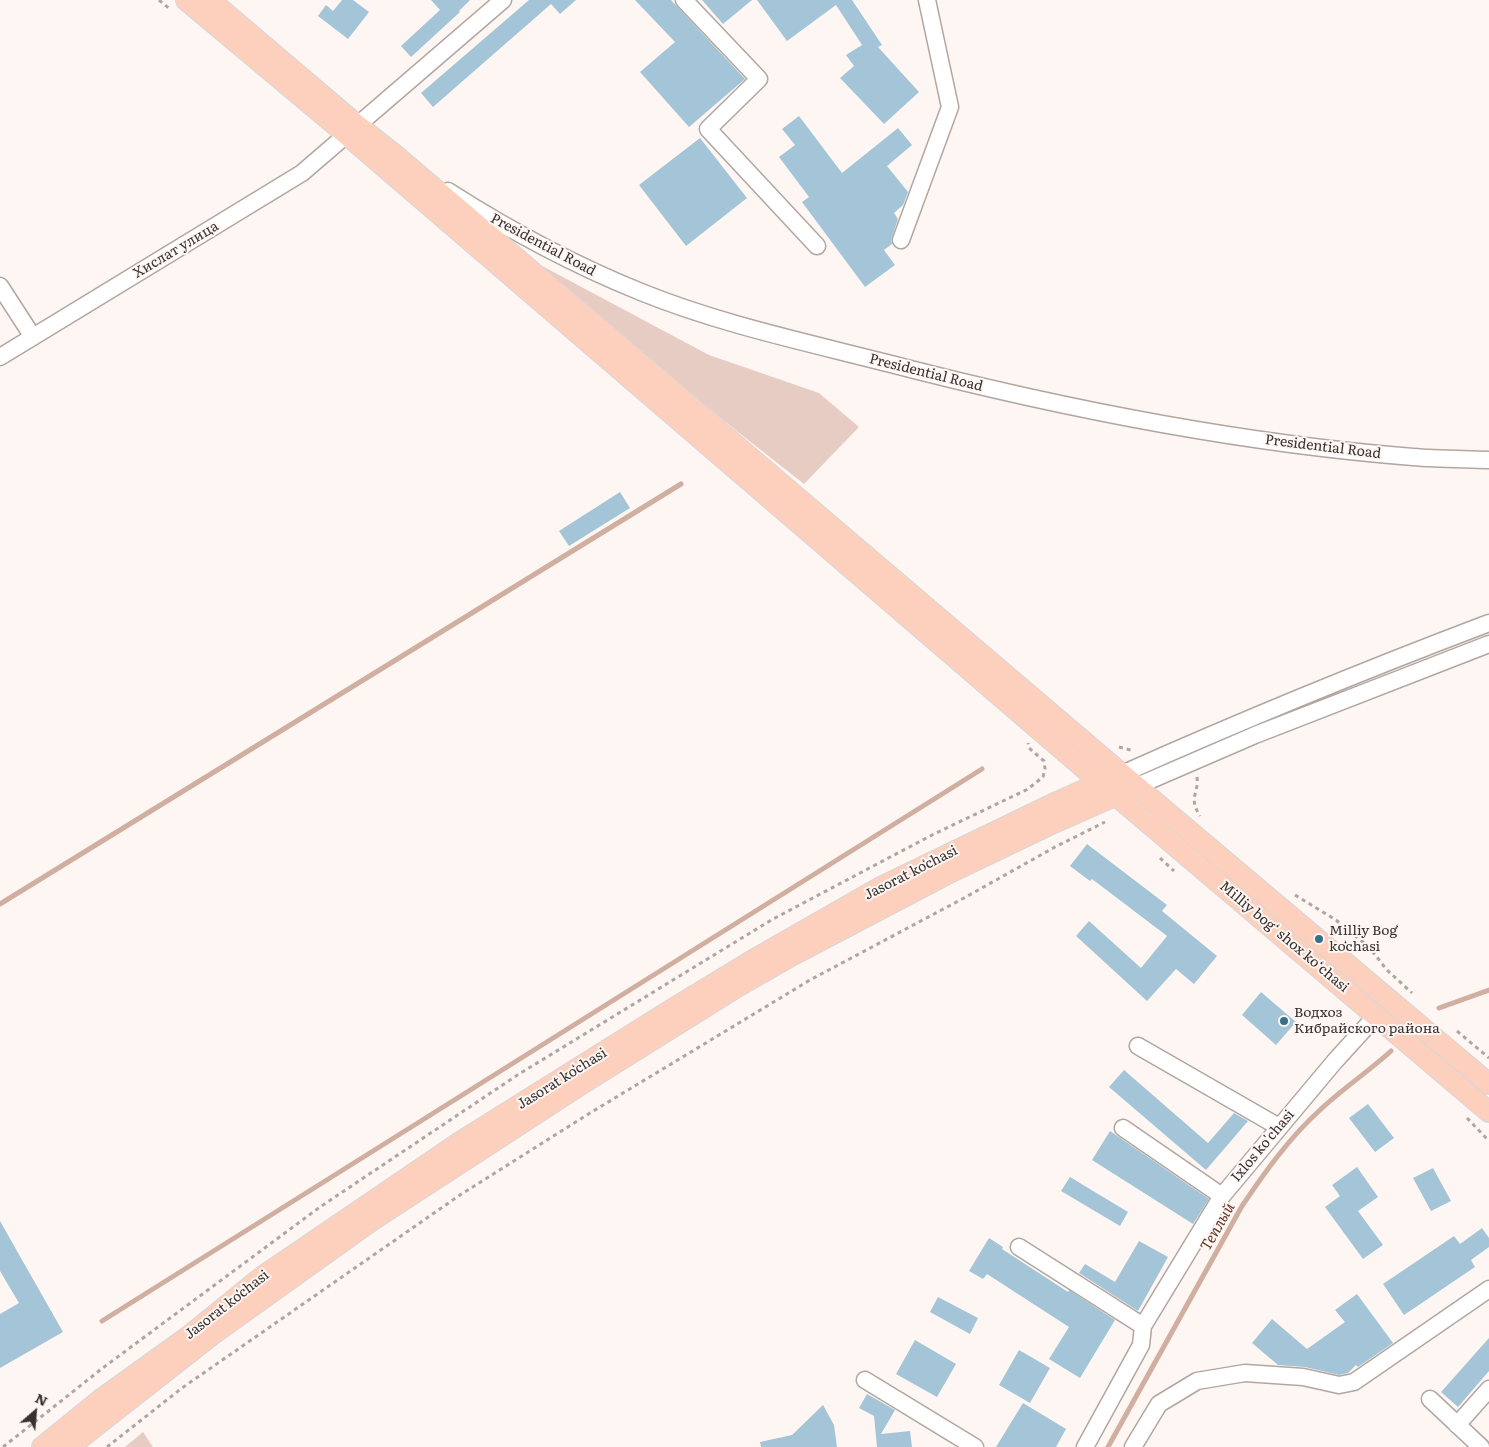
<!DOCTYPE html>
<meta charset="utf-8">
<style>
body{margin:0}
#map{position:relative;width:1489px;height:1447px;overflow:hidden;background:#fef6f3;font-family:Literata,serif}
canvas{display:block}
.north{position:absolute;left:10px;top:1387px;width:50px;height:50px;-webkit-text-stroke:4px #fef6f3;paint-order:stroke;rotate:27deg;font-size:14px;font-weight:700;line-height:20px;text-align:center;color:#373230}
.north::after{content:'';display:block;margin:auto;width:18px;height:22px;background:#373230;clip-path:polygon(50% 0,100% 100%,50% 72%,0 100%)}
</style>
<div id="map">
<canvas width="1489" height="1447"></canvas>
<div class="north">N</div>
</div>
<script>
const ctx = document.querySelector('canvas').getContext('2d');
ctx.lineJoin = 'round';
function fill(path, color) { ctx.fillStyle = color; ctx.fill(path, 'evenodd'); }
function strokePath(path, color, width, dash) { ctx.strokeStyle = color; ctx.lineWidth = width; ctx.lineCap = dash ? 'butt' : 'round'; ctx.setLineDash(dash || []); ctx.stroke(path); }
function write(font, color, halo, rows, align = 'center') {
  ctx.font = font + ' Literata,serif'; ctx.lineWidth = 4; ctx.setLineDash([]); ctx.textBaseline = 'middle'; ctx.strokeStyle = halo; ctx.fillStyle = color; for (const [text, x, y, turn = 0] of rows) {
    ctx.save(); ctx.translate(x, y); ctx.rotate((+turn || 0) * Math.PI / 180); ctx.textAlign = isNaN(turn) ? turn : align; if (halo) ctx.strokeText(text, 0, 0); ctx.fillText(text, 0, 0); ctx.restore();
  }
}
fill(new Path2D(`
 M529 259 709 355 819 393 859 427 804 484 738 432 555 282Z
 M143 1432 153 1447H125Z`), '#e6ccc2');
strokePath(new Path2D(`
 M0 904 681 484
 M1439 1008 1489 990
 M102 1321 982 769
 M1108 1447 1242 1206C1265 1172 1289 1138 1320 1110 1342 1089 1368 1072 1391 1051`), '#d0aea0', 5);
fill(new Path2D(`
 M342 0H353L369 12 348 39 318 16 326 5 333 11Z
 M431 0H470L459 11 460 12 411 57 401 46 440 10Z
 M529 0H576L560 14 551 4 433 107 421 93Z
 M635 0H671L745 79 689 127 640 72 675 42Z
 M702 0H752L723 24Z
 M757 0H852L882 45 878 47 919 92 884 124 840 78 854 66 846 55 862 45 836 5 787 41Z
 M799 116 842 173 898 128 912 145 887 166 908 192 903 205 894 213 898 219 891 240 892 244 884 250 895 265 865 287 802 202 809 197 779 157 795 145 782 129Z
 M700 138 747 198 686 246 639 185Z
 M620 492 630 508 569 546 559 531Z
 M1087 844 1167 905 1162 911 1217 956 1194 984 1176 969 1147 1001 1076 936 1089 921 1141 968 1167 936 1092 879 1090 881 1070 866Z
 M1261 992 1296 1022 1276 1045 1242 1015Z
 M1124 1070 1208 1143 1234 1113 1248 1121 1206 1170 1109 1087Z
 M1368 1104 1394 1138 1375 1152 1349 1118Z
 M1110 1131 1209 1199 1193 1224 1092 1160Z
 M1357 1167 1378 1197 1358 1211 1383 1245 1363 1259 1325 1207 1340 1196 1332 1185Z
 M1433 1168 1451 1201 1431 1211 1413 1178Z
 M1070 1177 1128 1212 1120 1226 1061 1191Z
 M0 1221 63 1332 0 1368V1314L19 1303 0 1271Z
 M1482 1228 1489 1238V1247L1471 1260 1475 1267 1404 1315 1383 1284 1454 1236 1460 1244Z
 M989 1238 1003 1247 1002 1249 1045 1277 1068 1292 1069 1290 1115 1320 1080 1378 1049 1359 1069 1327 987 1274 983 1279 969 1271Z
 M1139 1241 1168 1257 1138 1311 1079 1273 1085 1264 1115 1282Z
 M1357 1294 1393 1343 1358 1367 1356 1365 1348 1373 1339 1375 1305 1367 1278 1365 1252 1343 1272 1319 1307 1349 1345 1322 1335 1310Z
 M938 1297 978 1318 970 1334 930 1312Z
 M1489 1338V1371L1458 1407 1441 1392Z
 M915 1340 956 1364 937 1397 896 1374Z
 M1019 1350 1050 1368 1030 1403 999 1385Z
 M867 1394 895 1410 881 1434 910 1431 912 1447H877L874 1416 859 1408Z
 M1023 1403 1066 1429 1056 1447H996Z
 M823 1405 834 1425 837 1447H761L760 1442 792 1435Z`), '#a3c5d7');
const minor = new Path2D(`
 M684 0 759 79 708 129 817 246
 M448 191C509 230 574 265 641 292 720 324 805 342 887 363 1060 408 1235 443 1413 457 1438 459 1464 459 1489 460
 M901 240 950 107 927 0
 M0 286 33 337
 M0 357 302 173 503 0
 M1122 774C1243 720 1365 670 1489 623
 M1137 786 1255 735 1489 644
 M1138 1046 1279 1127
 M1123 1128 1222 1196
 M1019 1247 1143 1326
 M865 1380 975 1447
 M1430 1399 1481 1447
 M1457 1425 1489 1389
 M1085 1447 1141 1345 1143 1326 1222 1196 1335 1061 1376 1016
 M1133 1447 1159 1404 1197 1381 1245 1373 1303 1377 1339 1385 1354 1382 1489 1289`);
const major = new Path2D(`
 M186 0 346 134 1101 783 1489 1112
 M210 0 357 125 400 159 1122 774 1489 1084
 M42 1447 100 1400 189 1336 263 1276 460 1142 674 1008 760 956 879 888 1057 802 1111 778
 M69 1447 213 1334 371 1221 580 1085 737 987 791 956 951 872 1047 826 1126 791`);
strokePath(minor, '#b2a6a1', 19);
strokePath(major, '#d7d6d6', 22);
strokePath(new Path2D(`
 M159 0 171 10
 M1119 747 1134 751
 M1197 777C1199 794 1188 797 1200 816
 M1160 858 1174 871
 M1295 895 1336 920 1369 947 1387 970 1412 993
 M1457 1031 1489 1058
 M1467 1118 1489 1141
 M3 1447 104 1367 320 1207 519 1074 773 919 932 835 1028 789 1043 777 1045 769 1044 761 1029 748 1028 743
 M107 1447 182 1388 460 1195 590 1113 810 980 964 898 1055 847 1105 822`), '#ada6a3', 3, [4, 4]);
strokePath(minor, '#fff', 16);
strokePath(major, '#fdd0be', 20);
for (const [x, y, r, color] of [
 [1319,939,5,"#376e89"],
 [1284,1021,5,"#376e89"]
]) { const dot = new Path2D(); dot.arc(x, y, r, 0, 2 * Math.PI); ctx.fillStyle = color; ctx.fill(dot); strokePath(dot, '#fef6f3', 2); }
write('14px', '#373230', '#fef6f3', [
 ["Presidential Road",543,245,28],
 ["Хислат улица",176,250,-31],
 ["Presidential Road",926,373,14],
 ["Presidential Road",1323,447,7],
 ["Jasorat koʻchasi",911,873,-27],
 ["Milliy bog‘ shox ko‘chasi",1284,937,40],
 ["Jasorat koʻchasi",562,1079,-32],
 ["Ixlos ko'chasi",1263,1146,-50],
 ["Jasorat koʻchasi",227,1305,-38]
]);
write('14px', '#373230', '#fef6f3', [
 ["Milliy Bogʻ",1329,931],
 ["koʻchasi",1329,947],
 ["Водхоз",1294,1013],
 ["Кибрайского района",1294,1029]
], 'left');
write('italic 15px', '#633420', '#fef6f3', [
 ["Теплый",1218,1227,-60]
]);
</script>
